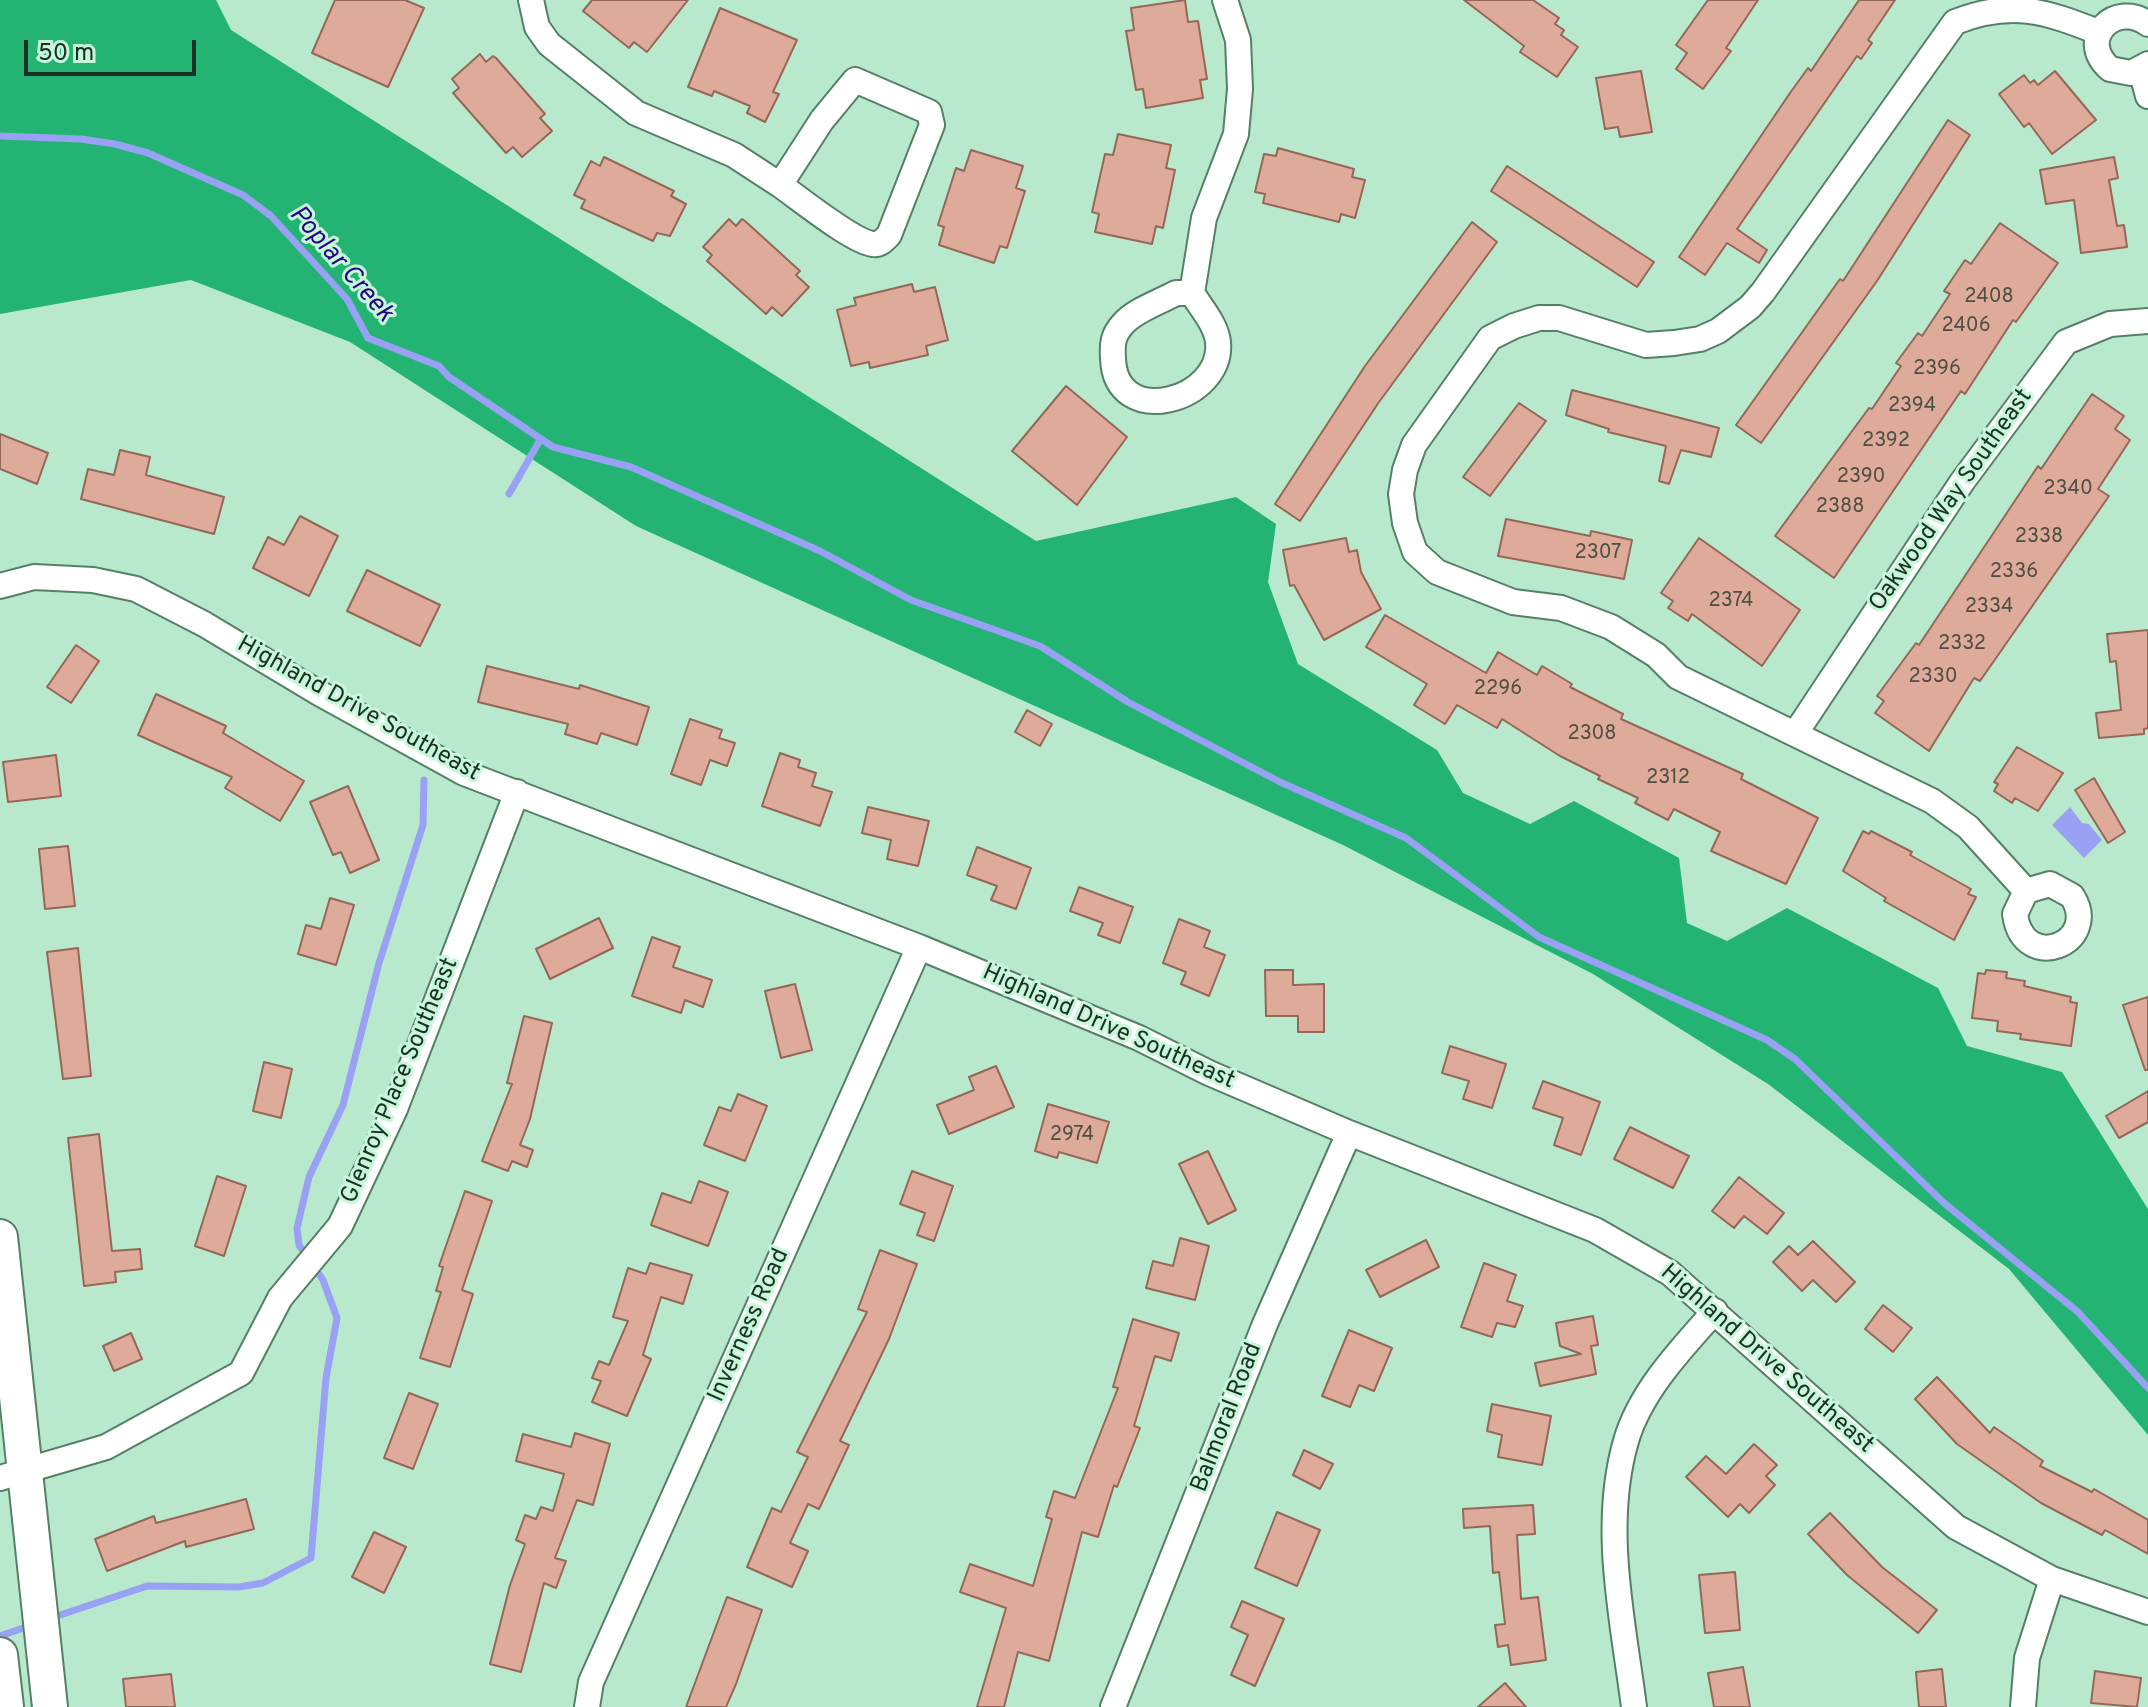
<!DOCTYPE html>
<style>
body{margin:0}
#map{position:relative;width:2148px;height:1707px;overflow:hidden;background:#b9e9cc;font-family:Overpass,sans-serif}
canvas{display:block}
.scale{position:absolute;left:24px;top:40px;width:172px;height:36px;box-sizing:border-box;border:4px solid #1d3025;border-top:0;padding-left:10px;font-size:24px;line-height:28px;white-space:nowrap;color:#1d3025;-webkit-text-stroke:6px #c6f7d9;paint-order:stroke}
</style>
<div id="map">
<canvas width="2148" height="1707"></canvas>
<div class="scale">50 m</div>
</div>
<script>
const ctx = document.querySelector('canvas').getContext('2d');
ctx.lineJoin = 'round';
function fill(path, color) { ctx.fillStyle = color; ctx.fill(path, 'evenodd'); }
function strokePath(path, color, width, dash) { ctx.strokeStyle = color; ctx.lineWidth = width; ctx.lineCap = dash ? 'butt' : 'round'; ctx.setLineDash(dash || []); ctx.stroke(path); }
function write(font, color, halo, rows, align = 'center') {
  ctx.font = font + ' Overpass,sans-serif'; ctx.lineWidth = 6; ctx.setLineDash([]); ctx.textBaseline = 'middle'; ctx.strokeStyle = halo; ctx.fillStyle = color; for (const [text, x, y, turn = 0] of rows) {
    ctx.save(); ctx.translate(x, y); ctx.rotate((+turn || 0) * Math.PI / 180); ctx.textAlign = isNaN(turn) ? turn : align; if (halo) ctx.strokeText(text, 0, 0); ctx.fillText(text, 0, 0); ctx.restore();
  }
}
fill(new Path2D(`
 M0 0H216L231 30 1036 541 1236 497 1276 524 1268 582 1298 664 1437 750 1463 793 1530 824 1574 801 1679 858 1687 923 1727 941 1787 908 1938 988 1967 1046 2062 1072 2148 1209V1435L2009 1269 1768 1084 1593 974 1343 845 636 526 350 342 191 280 0 314Z`), '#23b373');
fill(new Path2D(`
 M2070 807 2082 823 2089 824 2102 840 2084 858 2052 825Z`), '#98a1f3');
strokePath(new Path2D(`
 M0 136 81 139 115 144 148 153 243 195 271 216 347 299 368 338 439 366 449 377 553 447 631 467 820 551 911 600 1040 646 1128 702 1280 782 1406 838 1539 937 1767 1040 1795 1059 1944 1203 2078 1312 2148 1388
 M509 494 540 440
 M51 1618 147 1586 239 1587 263 1583 311 1558 326 1378 337 1318 323 1280 299 1245 297 1228 309 1177 343 1105 379 963 423 825 424 780
 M0 1636 32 1625`), '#98a1f3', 7);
const building = new Path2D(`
 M335 0H405L424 8 388 87 312 53Z
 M592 0H688L647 52 634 42 629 48 583 11Z
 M1185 0 1188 22 1198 21 1207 79 1200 80 1203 98 1146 108 1143 89 1136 90 1126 31 1134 30 1131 8Z
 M1464 0H1533L1559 18 1555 24 1564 30 1561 35 1578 47 1557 77 1520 52 1524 46Z
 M1708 0H1758L1726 48 1731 51 1703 89 1676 69 1687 53 1676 45Z
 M1859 0H1895L1868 40 1872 43 1861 59 1857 56 1737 229 1767 250 1759 263 1727 243 1705 275 1679 257 1790 93 1808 68 1811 71Z
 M720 8 797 40 773 92 779 94 765 122 747 113 750 106 714 91 712 96 688 87Z
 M480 54 486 62 493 56 496 58 545 114 540 118 552 131 522 157 513 147 506 153 453 93 459 88 452 79Z
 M1641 71 1652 132 1620 137 1618 127 1605 129 1596 78Z
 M2055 71 2096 120 2052 154 2029 123 2024 127 1999 94 2024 75 2030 83 2034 80 2038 85Z
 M1948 120 1970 135 1877 281 1761 443 1736 425 1840 279 1843 281Z
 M1118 134 1171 145 1166 168 1175 170 1163 228 1156 226 1152 244 1095 232 1099 214 1092 212 1105 154 1113 155Z
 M1278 148 1354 169 1352 177 1365 180 1355 218 1341 214 1339 222 1263 203 1265 194 1255 192 1264 154 1276 156Z
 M971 150 1023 166 1016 188 1025 191 1007 248 1000 246 994 263 939 245 944 227 938 225 956 168 964 171Z
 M604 157 674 191 671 196 686 204 670 236 657 233 653 241 581 208 585 200 574 195 591 161 600 166Z
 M2114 157 2118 178 2109 180 2117 226 2124 225 2127 247 2081 253 2074 200 2046 204 2040 170Z
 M1507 166 1654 262 1637 287 1491 191Z
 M729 219 736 226 742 219 745 221 800 271 796 275 809 287 782 316 772 307 766 314 707 261 712 255 703 247Z
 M1472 222 1497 242 1379 402 1300 521 1275 504 1365 366Z
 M2000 223 2058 263 2016 322 2013 320 1965 394 1961 391 1834 578 1775 536 1869 408 1872 409 1901 366 1896 363 1918 333 1922 336 1950 294 1944 291 1965 260 1971 264Z
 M912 284 914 292 935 287 948 340 926 346 928 355 870 368 869 362 851 366 837 310 856 305 854 298Z
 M1066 386 1127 437 1077 505 1012 451Z
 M1572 390 1719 428 1711 457 1681 450 1669 484 1659 481 1666 446 1608 432 1609 429 1566 415Z
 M2092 394 2124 416 2115 429 2130 440 2098 489 2109 496 1980 681 1974 678 1929 751 1875 713 1884 701 1877 696 1916 643 1919 645 2038 466 2041 469Z
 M1519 403 1546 421 1490 496 1463 477Z
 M0 434 48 453 37 484 0 469Z
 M120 450 150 457 146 475 224 497 214 534 81 499 88 469 114 475Z
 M300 516 338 536 309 596 253 568 268 537 284 545Z
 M1506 519 1590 536 1591 531 1632 540 1624 579 1498 556Z
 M1346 538 1349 552 1357 550 1361 572 1381 609 1324 640 1294 585 1290 586 1283 550Z
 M1699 538 1800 610 1762 666 1692 614 1688 621 1668 608 1673 601 1661 593Z
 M367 570 440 605 420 646 347 611Z
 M1385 615 1486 673 1498 652 1537 675 1542 666 1572 684 1570 687 1623 714 1621 719 1743 774 1741 779 1818 818 1786 884 1711 851 1720 832 1674 809 1668 820 1635 803 1638 798 1598 779 1600 776 1560 756 1502 719 1497 728 1457 705 1445 724 1414 705 1427 684 1366 647Z
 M2148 630V728L2144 729V734L2099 738 2096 713 2121 710 2116 661 2110 662 2107 634Z
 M76 645 99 661 71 703 47 687Z
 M487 666 579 689 580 685 649 707 637 745 601 733 597 744 565 734 568 724 478 702Z
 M156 694 226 726 223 733 304 781 280 821 225 788 232 777 138 735Z
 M1027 710 1052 724 1040 746 1015 732Z
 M690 719 722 730 719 738 735 743 727 766 710 760 701 785 671 774Z
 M2017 747 2063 773 2038 811 2015 798 2012 803 1994 791 1998 784 1994 782Z
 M780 753 800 760 798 767 816 773 812 786 832 792 820 826 762 806Z
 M56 755 61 796 8 802 3 762Z
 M2094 778 2125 832 2108 843 2075 790Z
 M348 786 379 860 350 873 341 852 333 855 310 802Z
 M868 807 929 821 918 866 887 859 891 840 862 833Z
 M1863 831 1869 834 1871 831 1912 852 1910 855 1971 889 1968 894 1976 897 1954 940 1884 901 1886 898 1843 871Z
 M68 846 75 906 45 909 39 849Z
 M977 847 1031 868 1016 909 991 900 997 886 967 875Z
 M1079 887 1133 907 1120 943 1098 935 1103 923 1070 911Z
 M330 898 354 905 336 965 298 954 306 925 321 929Z
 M599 918 613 948 550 979 536 949Z
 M1179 919 1210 931 1204 947 1225 955 1209 996 1181 984 1186 972 1163 963Z
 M652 937 680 947 673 967 712 980 703 1007 685 1000 681 1013 632 996Z
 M78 948 91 1076 63 1079 47 952Z
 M1265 970H1293V985L1324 984V1032H1298V1016H1266Z
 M1986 970 2007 972 2006 978 2025 981 2024 986 2071 997 2070 1002 2077 1003 2071 1046 2020 1039 2021 1034 1997 1031 1998 1021 1972 1018 1978 973 1985 974Z
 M795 984 812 1050 781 1058 765 991Z
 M2148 997V1070H2145L2123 1005Z
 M524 1016 552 1023 530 1119 520 1145 533 1150 527 1167 512 1161 508 1171 482 1161 512 1084 507 1083Z
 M1450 1046 1506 1064 1492 1108 1463 1099 1469 1081 1442 1073Z
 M264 1062 292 1069 281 1118 253 1111Z
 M996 1066 1014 1107 949 1134 937 1105 974 1090 969 1077Z
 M1543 1081 1600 1102 1581 1155 1554 1145 1563 1118 1533 1108Z
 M2148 1091V1122L2119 1138 2106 1116Z
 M738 1094 767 1106 745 1161 704 1145 719 1107 731 1111Z
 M1048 1104 1109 1122 1097 1163 1059 1152 1057 1158 1035 1151Z
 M1630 1127 1689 1156 1673 1188 1614 1159Z
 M99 1134 112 1251 140 1249 142 1269 115 1272 116 1282 84 1286 68 1138Z
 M1208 1151 1236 1210 1208 1224 1179 1164Z
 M912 1171 953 1186 934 1241 917 1235 925 1213 900 1204Z
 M217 1176 246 1186 224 1256 195 1246Z
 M1739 1177 1784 1213 1767 1234 1744 1216 1734 1228 1712 1211Z
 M699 1181 728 1192 708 1246 651 1225 662 1193 691 1203Z
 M465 1191 492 1201 462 1290 473 1294 450 1367 420 1358 441 1292 436 1291 443 1267 439 1266Z
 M1180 1238 1209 1246 1195 1300 1146 1288 1153 1261 1173 1266Z
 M1426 1240 1439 1267 1380 1297 1366 1270Z
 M1813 1241 1855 1282 1836 1302 1813 1280 1802 1291 1773 1262 1789 1246 1798 1255Z
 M880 1250 917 1264 889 1339 840 1441 849 1445 819 1509 808 1504 790 1543 808 1551 792 1587 747 1567 772 1508 781 1512 808 1457 797 1452 867 1312 858 1309Z
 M650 1263 692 1275 683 1304 661 1297 643 1355 651 1359 627 1416 592 1402 601 1381 592 1378 599 1361 609 1365 628 1321 613 1317 628 1268 646 1274Z
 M1484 1263 1516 1275 1507 1301 1523 1306 1515 1327 1497 1323 1492 1337 1461 1327Z
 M1883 1305 1912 1328 1893 1352 1865 1329Z
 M1593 1316 1598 1345 1591 1346 1596 1374 1540 1386 1535 1363 1581 1354 1560 1346 1556 1323Z
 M1133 1319 1179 1333 1171 1361 1155 1356 1134 1426 1140 1428 1117 1487 1114 1485 1098 1537 1082 1532 1049 1661 1018 1652 1004 1707H977L1006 1608 960 1592 970 1564 1033 1586 1052 1519 1046 1517 1054 1491 1075 1498 1118 1388 1113 1387Z
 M1349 1330 1392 1348 1374 1391 1359 1385 1350 1407 1322 1396Z
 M131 1333 142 1359 114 1371 103 1346Z
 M1937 1377 1990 1433 1994 1427 2043 1461 2040 1466 2092 1492 2094 1489 2148 1520V1554L2105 1530 2102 1535 2041 1503 1957 1444 1915 1399Z
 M409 1393 438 1404 413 1469 384 1458Z
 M1492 1404 1551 1416 1542 1465 1498 1457 1502 1435 1487 1431Z
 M575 1433 610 1444 593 1505 577 1500 555 1558 566 1561 556 1588 544 1583 521 1672 490 1664 510 1585 525 1544 516 1540 525 1515 536 1519 541 1507 553 1511 564 1474 516 1461 523 1434 571 1447Z
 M1754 1444 1777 1465 1766 1476 1775 1485 1749 1513 1740 1504 1728 1517 1686 1477 1706 1456 1726 1474Z
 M1304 1450 1333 1464 1320 1489 1293 1475Z
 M246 1499 254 1529 186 1547 185 1541 107 1571 95 1539 154 1516 156 1523Z
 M1533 1505 1535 1534 1517 1535 1521 1599 1538 1597 1546 1660 1511 1665 1508 1645 1498 1647 1495 1625 1505 1624 1499 1572 1493 1573 1490 1526 1464 1528 1463 1509Z
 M1277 1512 1320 1530 1297 1586 1255 1568Z
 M1830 1513 1882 1567 1937 1610 1918 1633 1847 1575 1808 1534Z
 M374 1532 406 1547 384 1593 352 1577Z
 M1735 1572 1740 1630 1705 1633 1699 1575Z
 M727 1597 762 1610 736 1684 726 1707H686Z
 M1242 1601 1284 1619 1255 1686 1231 1675 1248 1635 1231 1627Z
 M1743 1667 1750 1707H1714L1708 1673Z
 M1942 1669 1946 1707H1919L1916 1672Z
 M2095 1671 2141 1678 2137 1707 2091 1703Z
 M171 1674 175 1707H126L123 1679Z
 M1505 1683 1526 1707H1478Z`);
fill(building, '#deab9b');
strokePath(building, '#956758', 2);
const minor = new Path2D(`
 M531 0 537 27 549 44 636 113 734 155 780 185
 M2148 24C2117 0 2075 38 2110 69L2131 73 2148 64
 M2141 70 2148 96
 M855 80 929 112 932 125 889 235C884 240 880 245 873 244 853 242 799 198 780 185L822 120Z
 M1176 293H1192C1201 308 1216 324 1218 342 1224 401 1115 431 1113 358 1112 343 1113 335 1123 324 1135 310 1160 302 1176 293Z
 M1192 293 1204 218 1236 134 1240 89 1238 40 1225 0
 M0 586 34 577 93 580 136 589 204 624 319 693 464 773 919 947 1139 1038 1209 1073 1349 1133 1595 1230 1670 1273 1956 1527 2052 1579 2148 1612
 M1795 734 1962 482 2066 342 2110 324 2148 321
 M2026 891 2015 914C2023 975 2102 943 2072 896L2050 884 2026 891 1968 827 1932 801 1678 677 1656 655 1611 627 1561 608 1513 602 1437 572 1415 552 1405 523 1401 494 1405 470 1414 445 1490 338 1514 326 1539 318H1559L1646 345 1674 343 1700 339 1718 331 1750 307 1763 292 1955 22C2011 0 2045 11 2098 32
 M0 1478 106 1447 241 1373 280 1298 340 1226 395 1109 517 792
 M587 1707 591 1682 919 947
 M1113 1707 1265 1324 1349 1133
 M1634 1707C1623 1621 1601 1527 1626 1441 1640 1392 1681 1349 1715 1311
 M2023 1707 2027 1658 2052 1579`);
const secondary = new Path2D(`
 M0 1237 50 1707
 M0 1655 6 1707`);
strokePath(minor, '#548066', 28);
strokePath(secondary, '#548066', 38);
strokePath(minor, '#fff', 24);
strokePath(secondary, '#fff', 34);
write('20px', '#4d4f42', null, [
 ["2408",1989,298],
 ["2406",1966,327],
 ["2396",1937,370],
 ["2394",1912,407],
 ["2392",1886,442],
 ["2390",1861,478],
 ["2340",2068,490],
 ["2388",1840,508],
 ["2338",2039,538],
 ["2307",1598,554],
 ["2336",2014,573],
 ["2374",1731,602],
 ["2334",1989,608],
 ["2332",1962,645],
 ["2330",1933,678],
 ["2296",1498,690],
 ["2308",1592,735],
 ["2312",1668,779],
 ["2974",1072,1136]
]);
write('24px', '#1d3025', '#c6f7d9', [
 ["Oakwood Way Southeast",1952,501,-55],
 ["Highland Drive Southeast",358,710,29],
 ["Highland Drive Southeast",1108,1028,24],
 ["Glenroy Place Southeast",401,1081,-67],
 ["Inverness Road",750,1326,-66],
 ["Highland Drive Southeast",1766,1360,41],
 ["Balmoral Road",1228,1418,-69]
]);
write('italic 26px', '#260785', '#c6f7d9', [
 ["Poplar Creek",340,265,49]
]);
</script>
